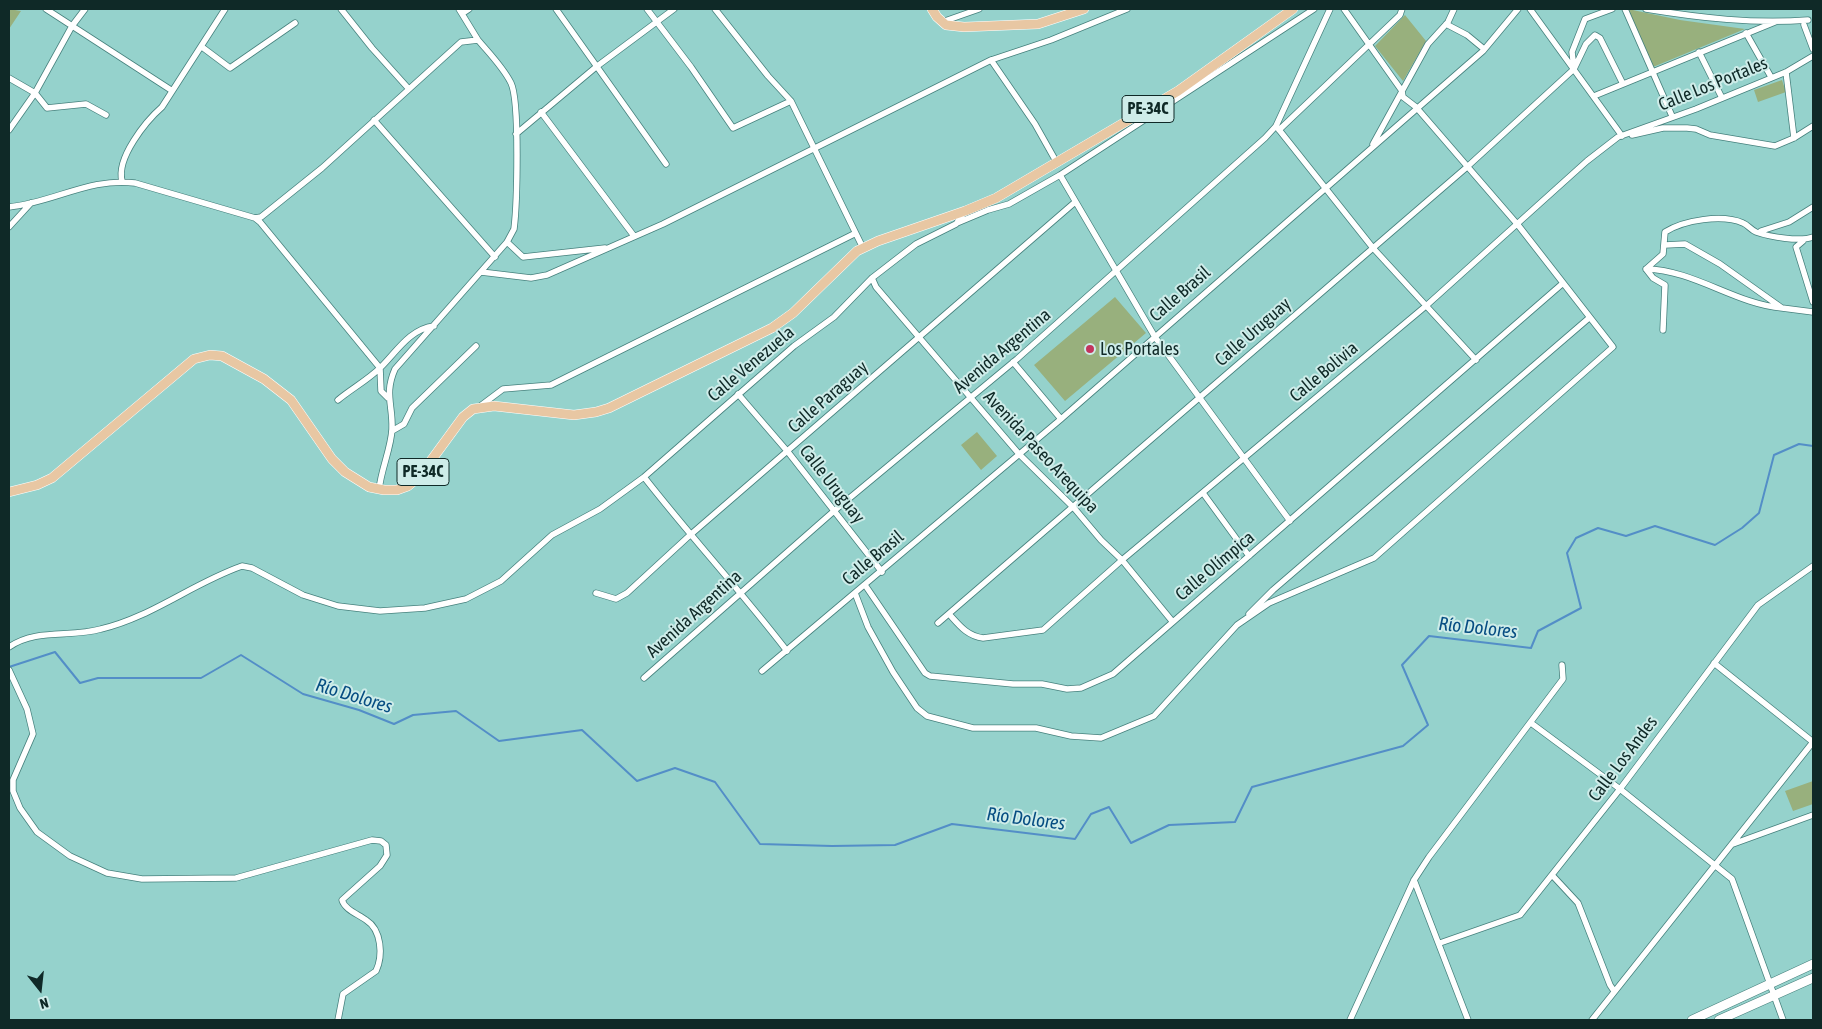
<!DOCTYPE html>
<meta charset="utf-8">
<style>
body{margin:0}
#map{position:relative;width:1822px;height:1029px;overflow:hidden;background:#95d2cc;font-family:"Asap Condensed",sans-serif}
canvas{display:block}
.frame{position:absolute;inset:0;border:10px solid #0f2927;pointer-events:none}
.north{position:absolute;left:15px;top:964px;width:50px;height:50px;-webkit-text-stroke:4px #ceece9;paint-order:stroke;rotate:164deg;font-size:14px;font-weight:700;line-height:20px;text-align:center;color:#0f2927}
.north::after{content:'';display:block;margin:auto;width:18px;height:22px;background:#0f2927;clip-path:polygon(50% 0,100% 100%,50% 72%,0 100%)}
</style>
<div id="map">
<canvas width="1822" height="1029"></canvas>
<div class="frame"></div>
<div class="north">N</div>
</div>
<script>
const ctx = document.querySelector('canvas').getContext('2d');
ctx.lineJoin = 'round';
function fill(path, color) { ctx.fillStyle = color; ctx.fill(path, 'evenodd'); }
function strokePath(path, color, width, dash) { ctx.strokeStyle = color; ctx.lineWidth = width; ctx.lineCap = dash ? 'butt' : 'round'; ctx.setLineDash(dash || []); ctx.stroke(path); }
function write(font, color, halo, rows, align = 'center') {
  ctx.font = font + ' "Asap Condensed",sans-serif'; ctx.lineWidth = 4; ctx.setLineDash([]); ctx.textBaseline = 'middle'; ctx.strokeStyle = halo; ctx.fillStyle = color; for (const [text, x, y, turn = 0] of rows) {
    ctx.save(); ctx.translate(x, y); ctx.rotate((+turn || 0) * Math.PI / 180); ctx.textAlign = isNaN(turn) ? turn : align; if (halo) ctx.strokeText(text, 0, 0); ctx.fillText(text, 0, 0); ctx.restore();
  }
}
fill(new Path2D(`
 M9 9 21 11 9 29Z
 M1628 9 1680 20 1745 29 1653 67Z
 M1405 15 1426 41 1403 81 1375 46Z
 M1782 80 1786 92 1758 102 1754 90Z
 M1115 297 1146 333 1065 401 1034 365Z
 M977 432 997 456 981 470 961 445Z
 M1813 781V804L1793 811 1785 791Z`), '#98b07d');
strokePath(new Path2D(`
 M9 667 55 652 80 683 98 678H201L241 655 303 694 359 710 394 724 413 715 456 711 499 741 582 730 637 781 675 768 715 782 760 844 832 846 895 845 952 824 1075 839 1091 814 1109 807 1131 843 1169 825 1235 822 1252 787 1403 746 1428 725 1402 665 1429 636 1531 648 1538 631 1581 608 1567 553 1576 538 1598 528 1626 536 1655 526 1715 545 1742 528 1759 513 1774 455 1799 444 1813 446`), '#538ec7', 2);
const street = new Path2D(`
 M46 9 171 90
 M341 9 372 48 408 88
 M459 9 478 40
 M556 9 666 164
 M647 9 691 67 733 128 791 101
 M715 9 768 76 791 101 863 248
 M1530 9 1622 136
 M1625 9 1672 116
 M1646 9C1701 18 1753 24 1808 20
 M463 13 469 9
 M942 22 979 9
 M1446 24 1467 35 1484 49
 M1804 25 1813 49
 M1746 33 1771 77
 M202 47 230 68 295 23
 M1699 52 1722 98
 M991 60 1035 124 1057 163
 M1574 68 1572 52 1585 19 1612 9
 M1786 72 1794 138
 M9 78 35 93 47 108 86 104 106 115
 M1594 96 1775 22
 M541 112 634 236
 M374 120 495 257
 M1276 126 1373 248 1476 360
 M9 130 35 93 72 26 85 9
 M1279 130 1400 15 1402 9
 M516 134 596 67 674 9
 M1632 135 1663 128H1687L1696 129 1710 135 1775 146 1794 138 1813 126
 M1373 144 1428 44 1448 22 1454 9
 M1060 175 1155 337 1290 521
 M122 181C116 158 146 121 162 107L225 9
 M9 207C52 203 91 177 135 183L255 218 261 217 322 168 461 42 478 40C489 53 503 67 511 83 520 102 517 205 514 229L507 242 395 369C384 394 393 405 392 429 391 449 381 469 379 490
 M255 218 260 222 380 368 381 391 388 398
 M957 223 988 210 1009 204 1060 175 1314 9
 M9 227 31 203
 M1761 231 1789 222 1813 207
 M1803 241 1796 247 1813 302
 M507 242 523 257 605 248
 M1665 245 1685 244 1720 264 1782 308 1813 312
 M1646 269C1694 270 1735 304 1782 308
 M481 272 531 278 547 275 663 224 991 60 1051 40 1127 9
 M872 278 876 287 1019 454 1074 508 1101 540 1122 560 1172 621
 M1663 330 1665 285 1653 278 1646 269 1663 254 1665 232C1684 220 1722 214 1743 223 1748 225 1751 230 1756 232 1770 237 1800 242 1813 237
 M1013 362 1061 419
 M738 394 788 452 882 572
 M338 400C351 389 368 380 381 367 397 351 410 329 434 326
 M479 407 503 389 551 385 854 234
 M392 431 404 424 412 408 476 346
 M644 477C690 536 741 591 787 651
 M1203 493 1249 556
 M865 585 925 673 930 676 1013 684H1042L1067 689 1081 688 1113 674 1562 284
 M596 593 616 599 627 593 689 536 1074 203
 M855 593 868 627 893 672 917 708 927 716 973 728H1036L1071 736 1101 738 1154 716 1237 625 1269 603 1374 558 1613 347 1518 225 1416 107 1403 97 1402 91 1344 9
 M949 614C959 625 967 636 983 638L1043 630 1122 560 1427 305 1587 161 1618 137 1696 109 1786 72 1813 56
 M1249 614 1273 590 1589 318
 M938 623 1467 167 1574 69 1586 44 1595 35 1600 38 1623 84
 M9 647C37 628 70 638 101 629 152 617 193 583 242 566L252 568 303 595 338 606 380 611 425 608 466 599 501 581 552 535 600 509 644 477 794 346 834 317 872 278 916 244 956 224 965 211
 M1714 663 1813 742
 M9 670 27 709 33 734 13 780V791L20 808 37 832 70 856 107 873 142 879 236 878 372 840 381 841 386 845 387 855 380 866 342 900C345 910 358 914 366 920 382 930 383 956 376 971L343 994 338 1020
 M762 671 1061 419 1483 51 1518 9
 M644 678 834 511 1017 359 1265 138 1276 126 1330 9
 M1531 723 1620 789 1732 879 1783 1020
 M1733 844 1813 815
 M1552 875 1578 903 1610 985 1614 991
 M1414 880 1468 1020
 M1440 943 1520 915 1620 789 1758 605 1813 566
 M1350 1020 1414 880 1429 857 1563 679 1562 665
 M1592 1020 1813 742`);
const secondary = new Path2D(`
 M1692 1020 1813 964
 M1719 1020 1813 978`);
const primary = new Path2D(`
 M932 9 937 17 946 25 964 27 1038 24 1084 9
 M9 492 37 485 52 478 194 359 210 355 222 356 264 379 291 400 332 459 345 472 369 487 384 490H397L408 486 419 477 463 417 473 409 494 406 574 415 596 412 609 408 772 328 793 313 857 251 878 241 965 211 996 198 1178 91 1293 9`);
strokePath(street, '#46817d', 7);
strokePath(secondary, '#46817d', 10);
strokePath(primary, '#fff', 10);
strokePath(street, '#fff', 5.5);
strokePath(secondary, '#fff', 9);
strokePath(primary, '#e8c7a3', 9);
for (const [x, y, r, color] of [
 [1090,349,5,"#c3345d"]
]) { const dot = new Path2D(); dot.arc(x, y, r, 0, 2 * Math.PI); ctx.fillStyle = color; ctx.fill(dot); strokePath(dot, '#ceece9', 2); }
for (const [x, y, w] of [
 [1148,109,52],
 [423,472,52]
]) { const box = new Path2D(); box.roundRect(x - w / 2, y - 13.5, w, 27, 4); ctx.fillStyle = '#ceece9'; ctx.fill(box); strokePath(box, '#0f2927', 1); }
write('bold 16px', '#0f2927', null, [
 ["PE-34C",1148,109],
 ["PE-34C",423,472]
]);
write('18px', '#0f2927', '#ceece9', [
 ["Calle Los Portales",1713,84,-22],
 ["Calle Brasil",1180,294,-41],
 ["Calle Uruguay",1253,332,-41],
 ["Avenida Argentina",1002,351,-40],
 ["Calle Venezuela",751,364,-40],
 ["Calle Bolivia",1324,372,-40],
 ["Calle Paraguay",828,397,-41],
 ["Avenida Paseo Arequipa",1041,452,47],
 ["Calle Uruguay",832,484,52],
 ["Calle Brasil",873,558,-40],
 ["Calle Olímpica",1215,566,-40],
 ["Avenida Argentina",694,614,-42],
 ["Calle Los Andes",1623,759,-53]
]);
write('18px', '#0f2927', '#ceece9', [
 ["Los Portales",1100,349]
], 'left');
write('italic 19px', '#064d82', '#ceece9', [
 ["Río Dolores",1478,628,6],
 ["Río Dolores",354,696,17],
 ["Río Dolores",1026,819,7]
]);
</script>
